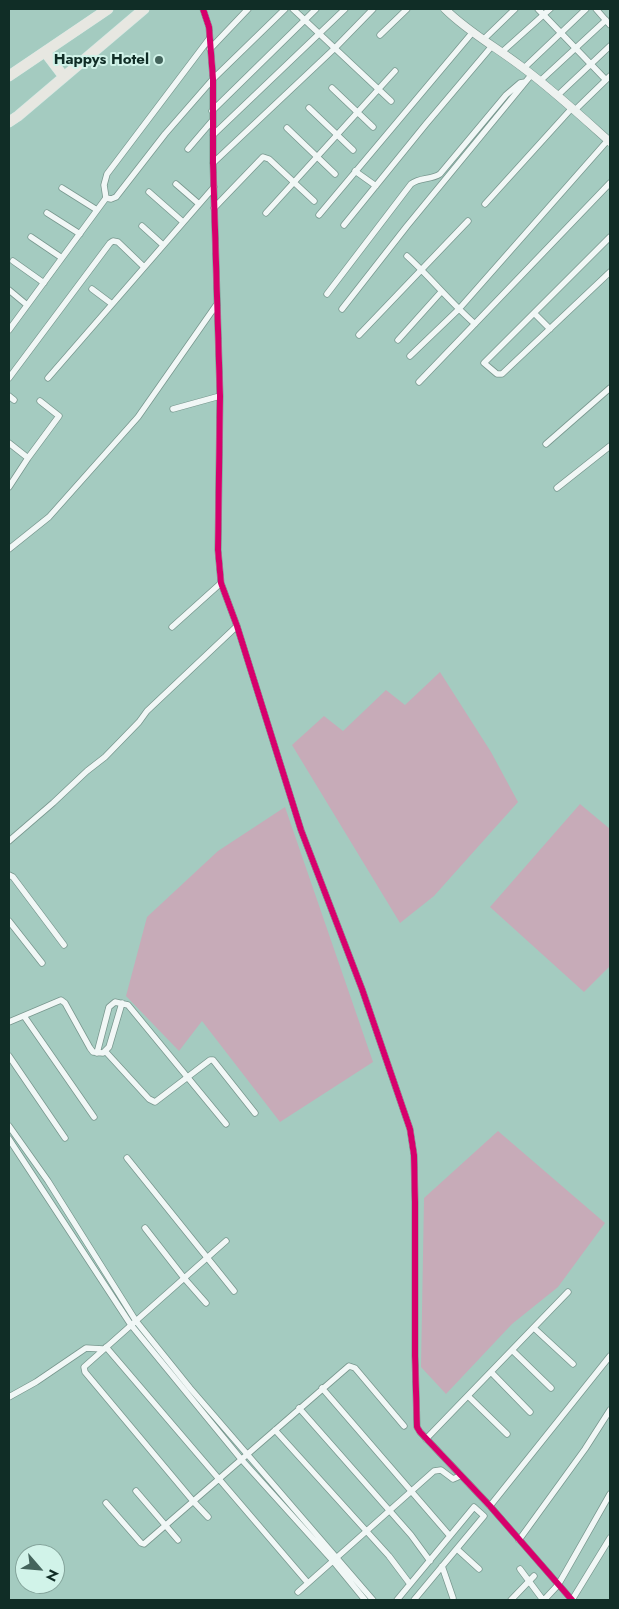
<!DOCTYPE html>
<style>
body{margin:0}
#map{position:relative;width:619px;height:1609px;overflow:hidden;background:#a4cbc0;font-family:Jost,sans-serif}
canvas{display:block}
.frame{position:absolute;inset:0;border:10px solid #102d26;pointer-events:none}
.north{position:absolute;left:15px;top:1544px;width:50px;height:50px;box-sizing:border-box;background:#d1f3e9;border:1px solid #84a49b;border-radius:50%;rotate:117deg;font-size:14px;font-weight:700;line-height:20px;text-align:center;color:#102d26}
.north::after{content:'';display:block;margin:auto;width:18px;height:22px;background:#44645c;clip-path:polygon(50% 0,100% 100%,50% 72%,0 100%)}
</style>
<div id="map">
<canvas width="619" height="1609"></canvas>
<div class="frame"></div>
<div class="north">N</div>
</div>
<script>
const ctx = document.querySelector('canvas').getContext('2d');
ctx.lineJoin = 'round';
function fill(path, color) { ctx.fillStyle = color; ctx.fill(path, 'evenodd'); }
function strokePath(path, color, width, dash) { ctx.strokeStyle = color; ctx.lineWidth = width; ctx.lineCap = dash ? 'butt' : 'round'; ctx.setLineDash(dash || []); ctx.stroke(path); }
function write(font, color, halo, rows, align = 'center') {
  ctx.font = font + ' Jost,sans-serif'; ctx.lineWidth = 4; ctx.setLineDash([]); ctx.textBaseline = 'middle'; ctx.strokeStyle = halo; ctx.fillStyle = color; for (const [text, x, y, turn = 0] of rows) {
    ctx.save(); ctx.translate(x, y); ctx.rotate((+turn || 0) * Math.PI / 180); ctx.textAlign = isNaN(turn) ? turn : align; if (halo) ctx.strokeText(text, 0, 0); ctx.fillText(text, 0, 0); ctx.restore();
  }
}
fill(new Path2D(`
 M440 672 491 752 518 802 434 896 400 923 292 745 324 716 343 731 386 690 405 705Z
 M580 804 610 829V966L584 992 490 907Z
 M285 807 373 1062 280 1122 202 1021 179 1051 126 996 147 917 218 851Z
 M498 1131 605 1223 558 1287 512 1324 446 1394 421 1367 424 1198Z`), '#c7abb8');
const street = new Path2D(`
 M203 9 209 27 213 79V163L220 396 218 550 221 583 237 626 301 830 362 989 410 1129 414 1155 415 1202V1356L417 1427 420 1432 490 1506 572 1600
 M293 9 391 101
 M538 9 606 80
 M596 9 610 25
 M380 35 407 9
 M484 39 515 9
 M210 49 248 9
 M502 52 550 9
 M524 68 586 9
 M540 81 606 20
 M332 88 373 127
 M558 95 610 46
 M309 108 353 150
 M575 110 610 76
 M212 111 316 9
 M287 128 335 174
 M213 135 345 9
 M188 149 212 121
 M213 163 335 48 373 9
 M355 171 376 186
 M176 184 199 204
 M62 188 97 210
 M149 192 183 222
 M106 198 104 185 107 174 209 39
 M485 204 572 108
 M214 208 263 157 269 159 314 201
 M47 213 80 234
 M266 213 395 71
 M319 215 472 33
 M344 225 426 124 492 46
 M142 226 163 245
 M31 237 62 258
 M610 237 484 363 497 374H502L610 272
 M407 256C431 278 451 303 475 324
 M13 261 44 283
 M92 289 112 304
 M9 290 27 305
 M327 294 411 184C420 177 431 180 440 174L506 95 520 83 525 82
 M342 309 407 226 532 74
 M534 313 550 329
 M9 330 106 198 111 199 116 197 165 134 213 79 285 9
 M359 335 468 221
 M398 340 441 292
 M410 356 459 309 608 140
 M9 378 110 243 113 241 118 242 144 267
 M48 378 214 187
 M419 382 610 183
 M9 396 14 400
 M173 409 220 396
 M9 443 28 458 9 487
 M546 444 610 388
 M28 458 59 416 40 401
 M557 488 610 446
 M9 549 49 517 138 417 217 304
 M172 627 221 583
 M9 841 53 803 87 771 105 757 139 722 147 711 237 626
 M9 875 13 877 64 945
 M9 921 42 963
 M24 1016 94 1117
 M9 1022 61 1000 65 1003 90 1048 93 1052 103 1053 109 1047 122 1003
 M106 1052 149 1099 155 1102 210 1060H213L255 1113
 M97 1053 109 1007 115 1002 128 1005 226 1124
 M9 1056 65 1138
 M9 1126 48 1181 136 1321 190 1388 373 1600
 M9 1139 131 1325 241 1459 333 1561 365 1600
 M127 1158 234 1291
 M145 1228 184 1278 206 1303
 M534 1328 573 1364
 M106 1347 308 1583
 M512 1350 551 1388
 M491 1372 530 1412
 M322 1388 450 1536
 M468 1396 507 1434
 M9 1397 36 1382 86 1348 103 1349
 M299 1408 411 1535 430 1561
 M275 1430 389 1556 410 1584
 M426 1439 568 1292
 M136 1491 178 1540
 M106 1503 141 1543 144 1544 349 1366 355 1368 404 1426
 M490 1506 610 1356
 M208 1517 193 1501 85 1372 84 1367 226 1241
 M519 1540 585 1449 610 1410
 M457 1549 479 1569
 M442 1566 453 1598
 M520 1569 543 1600
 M298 1592 434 1471 441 1470 453 1479 460 1476
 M397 1600 474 1507 484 1516 414 1600
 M511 1600 534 1576
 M544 1600 558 1585 565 1573 610 1494
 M572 1600 610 1538`);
const secondary = new Path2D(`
 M445 9C468 32 496 47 522 67 553 90 581 116 610 142`);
const highway = new Path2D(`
 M45 52 64 77
 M9 76 108 9
 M9 122 18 116 144 9`);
strokePath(street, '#78978e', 7);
strokePath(secondary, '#78978e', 9);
strokePath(highway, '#d6e8e3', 11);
strokePath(street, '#f1f7f6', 5.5);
strokePath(secondary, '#eef2f0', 8);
strokePath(highway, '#e7e7e1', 10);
strokePath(new Path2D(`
 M203 9 209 27 213 79V163L220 396 218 550 221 583 237 626 301 830 362 989 410 1129 414 1155 415 1202V1356L417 1427 420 1432 490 1506 572 1600`), '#d6006c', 6);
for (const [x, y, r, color] of [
 [159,60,5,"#44645c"]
]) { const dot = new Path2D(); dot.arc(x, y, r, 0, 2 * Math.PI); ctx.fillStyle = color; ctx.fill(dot); strokePath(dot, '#d1f3e9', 2); }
write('bold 15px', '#102d26', '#d1f3e9', [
 ["Happys Hotel",149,60]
], 'right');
</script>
